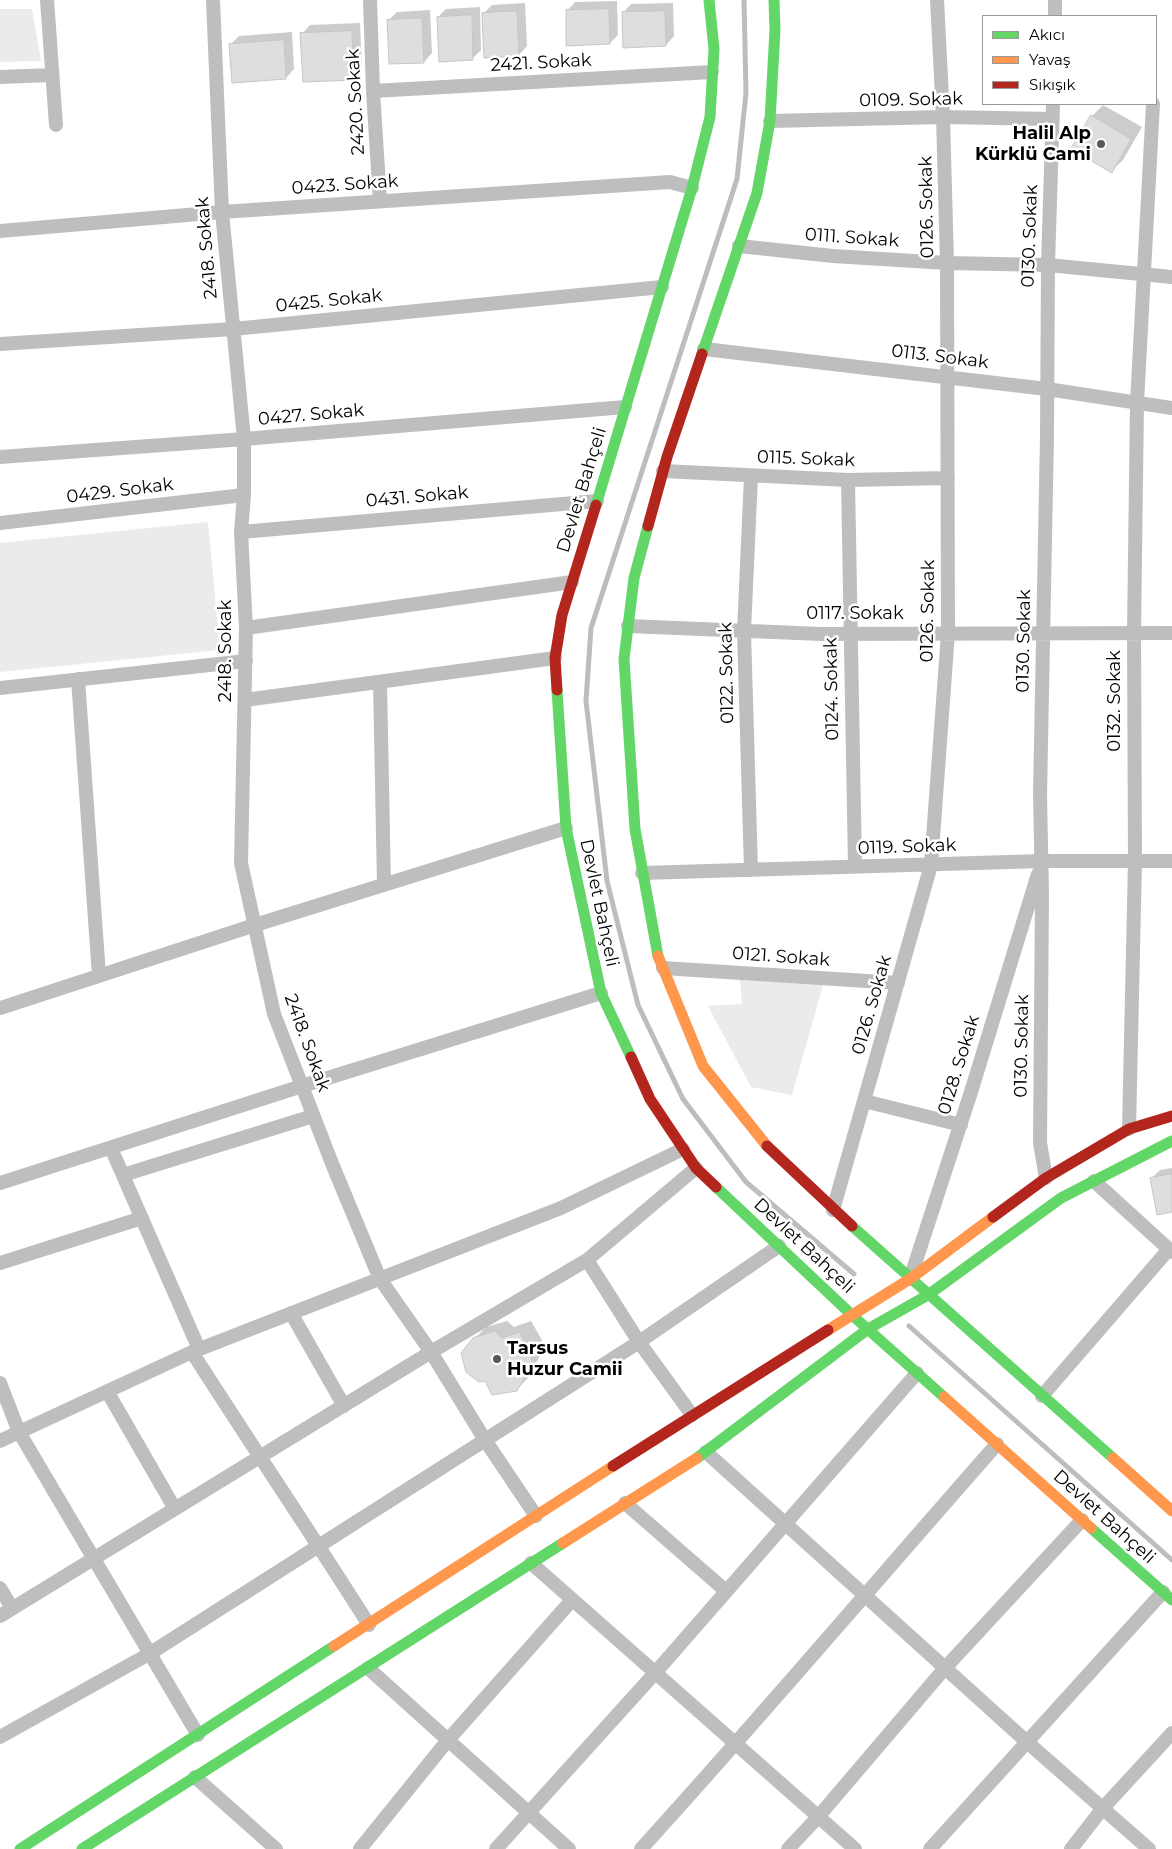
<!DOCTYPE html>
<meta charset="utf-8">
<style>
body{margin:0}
#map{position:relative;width:1172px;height:1849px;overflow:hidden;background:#fff;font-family:Montserrat,sans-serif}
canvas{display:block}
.legend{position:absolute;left:982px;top:15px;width:175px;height:90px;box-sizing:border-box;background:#fff;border:1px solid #999;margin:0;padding:6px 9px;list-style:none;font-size:15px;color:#000}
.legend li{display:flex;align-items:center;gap:10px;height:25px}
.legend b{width:25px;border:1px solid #999}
</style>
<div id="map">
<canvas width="1172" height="1849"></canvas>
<ul class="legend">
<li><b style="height:6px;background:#63d668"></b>Akıcı</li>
<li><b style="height:6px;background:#ff974d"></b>Yavaş</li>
<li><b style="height:6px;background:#b3261e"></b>Sıkışık</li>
</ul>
</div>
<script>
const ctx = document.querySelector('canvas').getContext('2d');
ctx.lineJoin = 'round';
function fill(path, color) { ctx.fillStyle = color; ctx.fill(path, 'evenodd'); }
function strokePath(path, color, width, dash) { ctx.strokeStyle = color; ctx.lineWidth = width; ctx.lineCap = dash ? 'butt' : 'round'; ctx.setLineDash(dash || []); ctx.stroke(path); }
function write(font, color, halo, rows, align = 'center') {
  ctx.font = font + ' Montserrat,sans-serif'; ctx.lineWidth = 5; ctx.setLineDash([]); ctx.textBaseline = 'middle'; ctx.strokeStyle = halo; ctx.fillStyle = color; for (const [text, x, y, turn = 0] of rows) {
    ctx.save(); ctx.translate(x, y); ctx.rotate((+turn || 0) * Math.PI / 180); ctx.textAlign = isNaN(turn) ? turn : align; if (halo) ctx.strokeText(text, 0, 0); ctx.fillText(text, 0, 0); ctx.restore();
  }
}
fill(new Path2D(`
 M0 9H32L41 61 0 62Z
 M208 522 220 650 0 672V543Z
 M740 980 823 985 792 1095 751 1087 708 1006 742 1004Z`), '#ebebeb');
fill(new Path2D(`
 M617 1 618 35 610 43 567 11 575 2Z
 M525 3 527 46 519 55 484 13 492 5Z
 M673 3 674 36 666 45 623 13 631 4Z
 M480 7 481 50 473 58 438 17 446 9Z
 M430 10 432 53 424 62 389 20 397 12Z
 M360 23 362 70 354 79 302 34 310 25Z
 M292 32 294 69 286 78 230 45 239 36Z
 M1103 105 1142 127 1123 160 1111 171 1092 116Z
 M1172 1168V1211L1151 1179 1160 1170Z
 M507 1321 514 1327 531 1321 542 1340V1352L528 1378 516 1390 474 1339 486 1327Z`), '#0003');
strokePath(new Path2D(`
 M744 0 746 93 737 179 591 628 586 701 607 881 638 1005 683 1099 746 1182 854 1274
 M909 1326 1172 1560`), '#bdbdbd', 5);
const building = new Path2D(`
 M609 9 610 44 566 46V10Z
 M517 11 519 56 484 58 482 13Z
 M665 11 666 46 623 48 622 12Z
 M472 15 473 60 439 62 437 17Z
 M422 18 424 63 389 64 387 20Z
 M352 31 354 80 303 82 300 33Z
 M284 40 286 79 232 83 229 44Z
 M1091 115 1131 139 1112 173 1071 149Z
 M1172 1174V1212L1157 1215 1150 1178Z
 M495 1331 502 1338 519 1332 531 1352 532 1364 517 1391 492 1395 485 1381 479 1382 466 1372 461 1353 473 1338Z`);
fill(building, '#dedede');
strokePath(building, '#c6c6c6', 1);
strokePath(new Path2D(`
 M47 0 56 125
 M213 0 222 212 244 439V495L241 532 246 628 241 863 274 1014 333 1166 380 1279 431 1352 485 1440 536 1516
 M370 0 373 91 380 201
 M1055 16V0
 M0 77 52 75
 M373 91 712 72
 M770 121 943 117 1053 119
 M0 231 222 212 670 182 692 188
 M739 246 833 256 947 263 1048 265 1172 277
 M0 344 233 329 662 287
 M704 349 1047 389 1172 408
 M0 457 244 439 625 407
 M663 471 848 480 948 478
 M751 476 744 631 751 870
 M848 480 855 867
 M0 523 244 495
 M241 532 597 501
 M628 626 822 634 1172 633
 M246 628 572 582
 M78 679 99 976
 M380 682 384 885
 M0 688 246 661
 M245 700 555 658
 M642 873 1042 861H1172
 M663 968 898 983
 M0 1008 255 925 566 828
 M864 1101 961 1125
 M1129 1129 1135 861 1134 633 1137 403 1153 104
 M111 1148 199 1349
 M123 1175 313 1116
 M1046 1178 1040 1143 1042 895 1040 795 1047 436 1048 265 1053 104
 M1094 1181 1172 1252
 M0 1183 302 1086 601 993
 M833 1210 931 865 948 633 947 263 943 117 937 0
 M587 1260 639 1342 692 1415
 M0 1263 142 1218
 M910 1279 971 1092 1038 874
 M291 1313 344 1406
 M192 1352C250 1443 311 1533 369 1625
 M0 1383 19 1432 198 1735
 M107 1391 175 1509
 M1042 1396 1169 1249
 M0 1441 192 1352 561 1208 683 1149
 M706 1452 1027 1742 1149 1849
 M625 1503 726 1591
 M531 1563 855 1849
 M0 1588 12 1608
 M0 1616 431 1352 587 1260 696 1168
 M368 1668 569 1849
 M0 1737 149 1654 639 1342 779 1246
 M195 1777 276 1849
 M360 1849 448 1740 572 1600
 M496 1849 655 1673 917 1373
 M641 1849C762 1716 878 1579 997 1444
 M788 1849 818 1817 945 1668 1082 1520
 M930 1849 1163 1592
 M1071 1849 1103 1808 1172 1733`), '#bebebe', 14);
strokePath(new Path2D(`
 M702 354 757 193 770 121 775 30 774 0
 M596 505 692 188 710 117 714 49 709 0
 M648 526 634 578 624 659 635 829 658 956
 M557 690 566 828 601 993 631 1057
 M716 1187 853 1316 944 1397
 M852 1226 1113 1458
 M697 1458 868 1329 928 1295 1061 1198 1172 1141
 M1091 1528 1172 1600
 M20 1849 334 1646
 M82 1849 563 1543`), '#63d668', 11);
strokePath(new Path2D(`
 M658 956 703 1066 767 1146
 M828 1330 910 1279 993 1217
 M944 1397 1091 1528
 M1113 1458 1172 1511
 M563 1543 697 1458
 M334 1646 613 1466`), '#ff974d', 11);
strokePath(new Path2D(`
 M648 526 667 457 702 354
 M557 690 555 658 562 615 596 505
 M631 1057 650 1099 696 1168 716 1187
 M767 1146 852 1226
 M993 1217 1046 1178 1129 1129 1172 1116
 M613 1466 828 1330`), '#b3261e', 11);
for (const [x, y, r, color] of [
 [1101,144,5,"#595959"],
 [497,1359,5,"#595959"]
]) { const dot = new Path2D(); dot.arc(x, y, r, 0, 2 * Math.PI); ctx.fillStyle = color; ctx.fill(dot); strokePath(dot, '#fff', 2); }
write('18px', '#000', '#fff', [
 ["2421. Sokak",541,63,-3],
 ["0109. Sokak",911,100,-1],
 ["2420. Sokak",356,102,-93],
 ["0423. Sokak",345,185,-4],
 ["0126. Sokak",927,207,-91],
 ["0130. Sokak",1030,236,-88],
 ["0111. Sokak",852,238,4],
 ["2418. Sokak",207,248,-95],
 ["0425. Sokak",329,301,-6],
 ["0113. Sokak",940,357,7],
 ["0427. Sokak",311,415,-5],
 ["0115. Sokak",806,459,2],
 ["Devlet Bahçeli",582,490,-73],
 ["0429. Sokak",120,491,-7],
 ["0431. Sokak",417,497,-5],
 ["0126. Sokak",928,611,-89],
 ["0117. Sokak",855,614],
 ["0130. Sokak",1024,641,-89],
 ["2418. Sokak",226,651,-90],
 ["0122. Sokak",727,673,-91],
 ["0124. Sokak",832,689,-91],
 ["0132. Sokak",1115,701,-90],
 ["0119. Sokak",907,847,-2],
 ["Devlet Bahçeli",599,903,78],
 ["0121. Sokak",781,957,4],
 ["0126. Sokak",872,1005,-74],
 ["2418. Sokak",307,1043,70],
 ["0130. Sokak",1022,1046,-89],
 ["0128. Sokak",959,1065,-73],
 ["Devlet Bahçeli",804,1246,43],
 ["Devlet Bahçeli",1104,1517,42]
]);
write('bold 18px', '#000', '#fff', [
 ["Halil Alp",1091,134],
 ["Kürklü Cami",1091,155],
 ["Tarsus",507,1349,"left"],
 ["Huzur Camii",507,1370,"left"]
], 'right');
</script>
